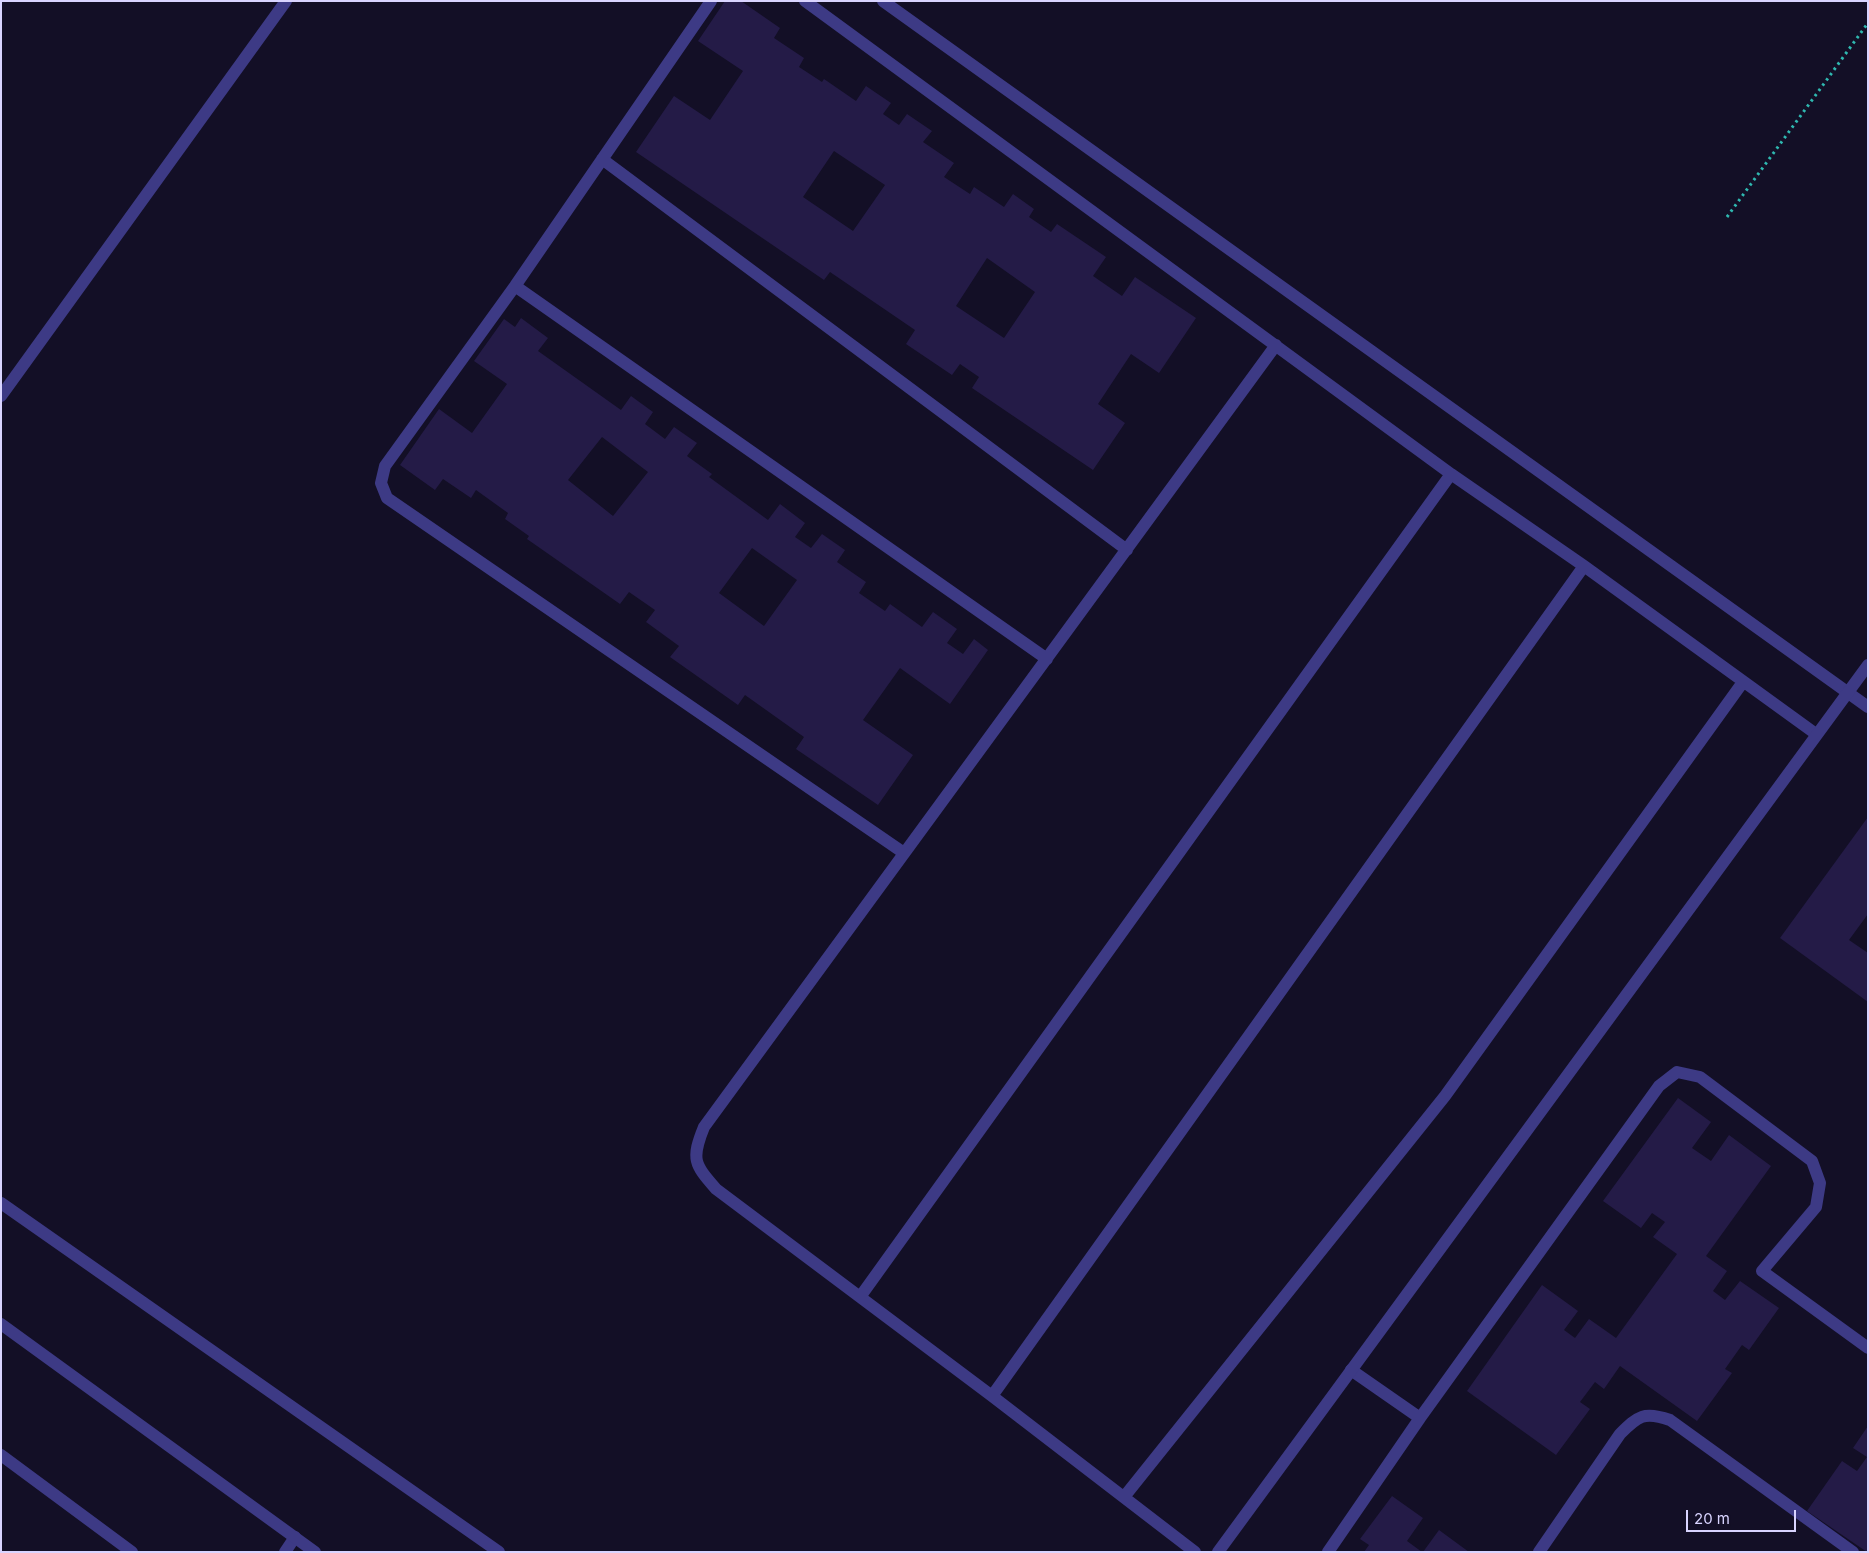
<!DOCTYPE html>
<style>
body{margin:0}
#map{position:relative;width:1869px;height:1553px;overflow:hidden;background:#130f26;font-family:Inter,sans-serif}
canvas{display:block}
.frame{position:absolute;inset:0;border:2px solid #d9d4ff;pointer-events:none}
.scale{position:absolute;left:1686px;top:1510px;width:110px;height:22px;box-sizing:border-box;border:2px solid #d9d4ff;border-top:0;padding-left:6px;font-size:15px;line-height:18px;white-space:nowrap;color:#d9d4ff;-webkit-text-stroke:4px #130f26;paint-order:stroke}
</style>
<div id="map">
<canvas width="1869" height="1553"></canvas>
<div class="frame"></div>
<div class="scale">20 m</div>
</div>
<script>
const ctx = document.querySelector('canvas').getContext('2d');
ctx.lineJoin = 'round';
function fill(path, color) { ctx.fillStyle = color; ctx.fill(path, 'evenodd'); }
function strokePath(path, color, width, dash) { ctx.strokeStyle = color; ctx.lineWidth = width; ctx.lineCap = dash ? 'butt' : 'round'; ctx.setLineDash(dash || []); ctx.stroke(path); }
fill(new Path2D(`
 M725 1H741L780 28 774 38 804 58 799 67 822 82 824 79 856 101 866 86 891 103 883 114 899 125 907 114 932 131 923 142 954 163 944 177 970 194 974 187 1004 207 1013 194 1034 209 1029 217 1051 232 1057 224 1106 257 1093 276 1122 296 1135 277 1196 318 1159 373 1131 354 1098 404 1125 423 1093 470 972 388 979 377 960 364 952 375 906 344 915 330 830 272 824 280 636 152 674 96 710 120 743 71 698 41ZM834 151 885 185 853 231 803 197ZM987 258 1035 292 1004 338 956 306Z
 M521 318 548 338 538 351 621 410 631 396 653 412 645 424 665 439 674 427 697 443 687 456 712 474 709 477 768 520 780 504 805 523 795 537 811 548 822 534 845 550 837 562 866 582 859 593 885 611 890 604 922 627 933 612 957 629 947 643 963 654 974 639 988 650 950 704 900 668 863 720 913 755 878 805 796 749 804 737 745 695 738 705 670 657 679 646 646 622 655 610 629 592 620 604 527 539 529 536 505 519 508 513 476 490 471 498 443 479 435 490 400 465 439 409 472 433 507 384 474 361 504 319 515 327ZM602 437 648 472 613 516 568 480ZM752 548 797 580 764 626 719 593Z
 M1868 817V914L1849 940 1868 953V1002L1780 938Z
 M1678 1098 1711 1122 1692 1148 1711 1161 1729 1135 1771 1166 1706 1256 1727 1271 1713 1291 1725 1300 1740 1281 1779 1308 1749 1350 1742 1345 1725 1369 1732 1373 1697 1421 1620 1366 1604 1389 1595 1382 1580 1402 1590 1409 1556 1455 1467 1391 1542 1285 1578 1311 1564 1330 1575 1338 1589 1319 1616 1338 1677 1254 1653 1237 1665 1222 1652 1213 1641 1228 1603 1201Z
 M1868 1426V1552H1867L1807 1511 1842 1461 1857 1471 1867 1457 1853 1448Z
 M1392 1496 1423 1518 1407 1541 1422 1552H1364L1369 1545 1360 1539Z
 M1439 1530 1469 1552H1423Z`), '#241b47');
strokePath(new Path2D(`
 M1727 217 1868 23`), '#2fb8b0', 3, [2.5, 4]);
strokePath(new Path2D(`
 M711 1 515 286 385 466 381 483 387 498 904 853
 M805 1 1451 474 1584 566 1816 734
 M883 1 1868 707
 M602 159 1127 550
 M515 286 1047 659
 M1 396 286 1
 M1 1203 499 1552
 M860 1297 1451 474
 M1351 1370 1420 1418
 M992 1396 1584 566
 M1124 1497 1445 1096 1743 682
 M285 1552 295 1537
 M1195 1552 992 1396 716 1189C694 1164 691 1159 704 1127L1276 345
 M1328 1552 1420 1418 1659 1086 1677 1072 1700 1077 1812 1161 1820 1183 1816 1207 1762 1271 1868 1348
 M1539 1552 1620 1434C1638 1416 1644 1411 1670 1420L1853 1552`), '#3d3a85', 12);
strokePath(new Path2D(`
 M1 1324 315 1552
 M1 1455 132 1552
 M1218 1552 1868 665`), '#3d3a85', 12);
</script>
